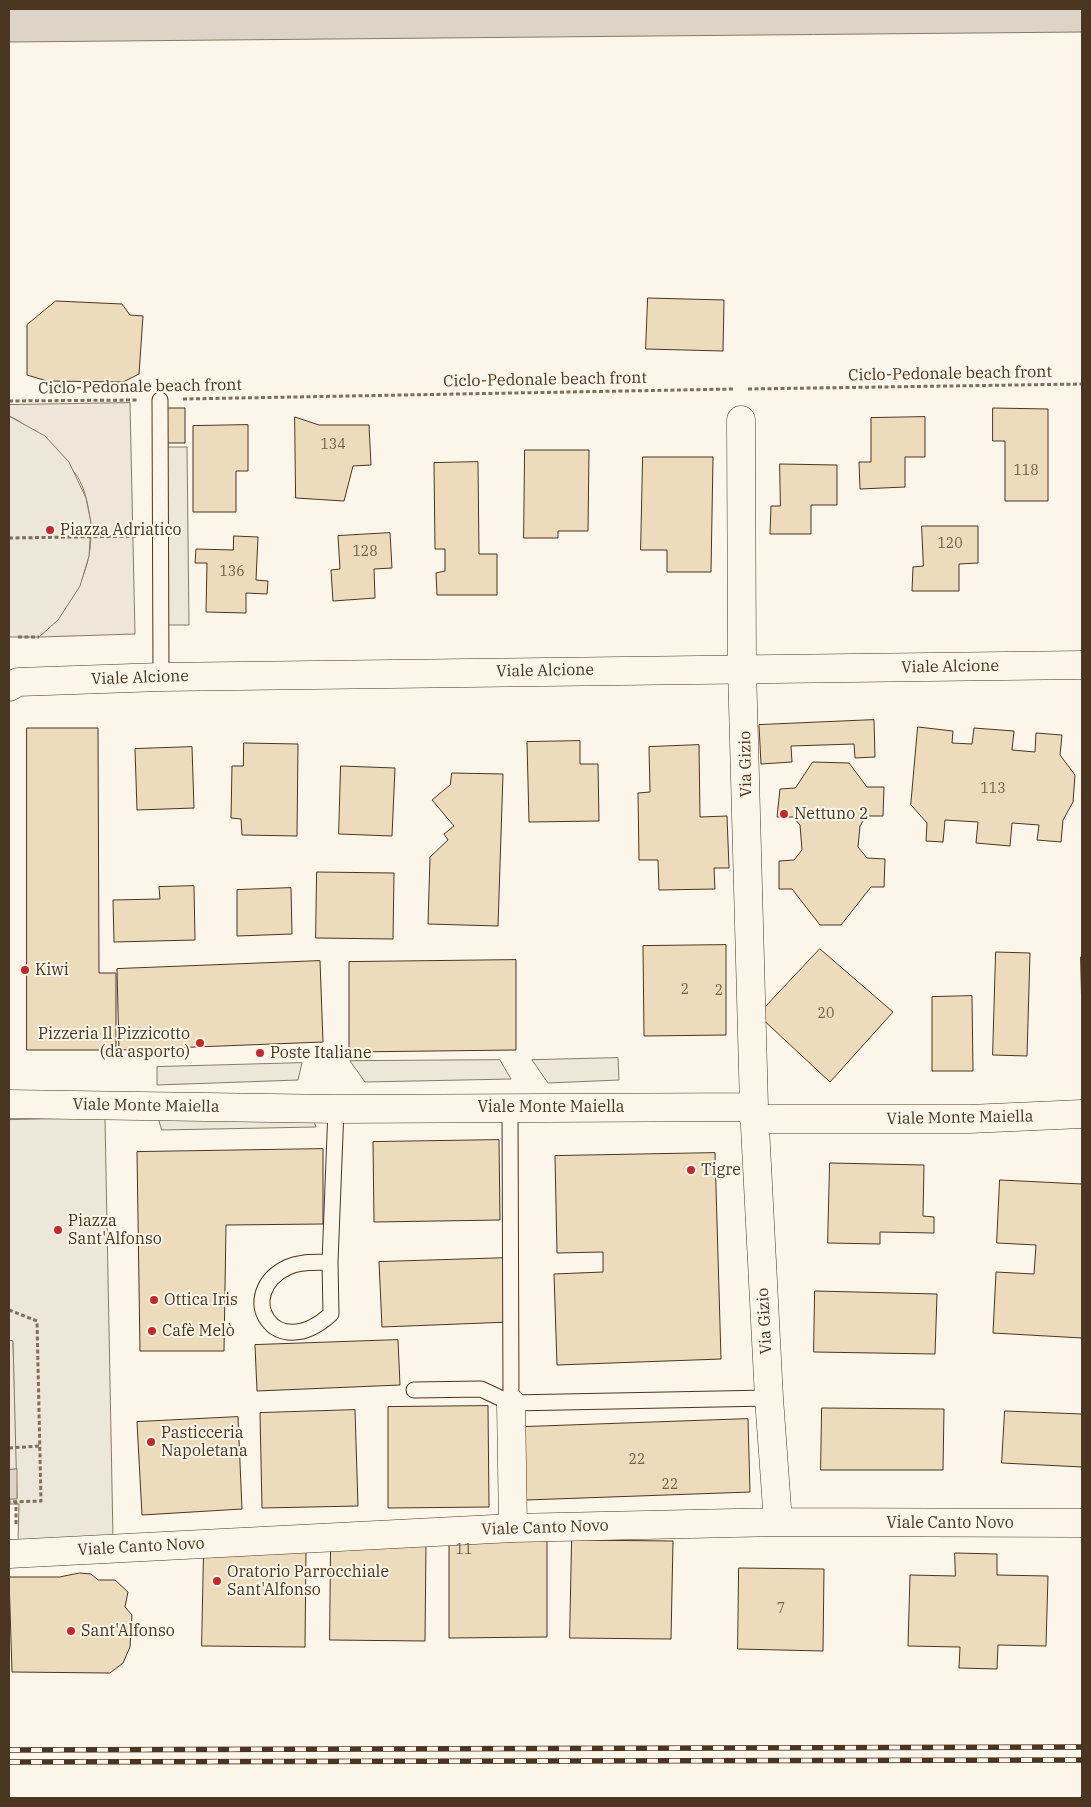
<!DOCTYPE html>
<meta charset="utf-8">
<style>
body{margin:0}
#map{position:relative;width:1091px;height:1807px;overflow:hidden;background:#fbf6e9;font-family:"IBM Plex Serif",serif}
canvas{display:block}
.frame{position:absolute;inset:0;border:10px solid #4a3520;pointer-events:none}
</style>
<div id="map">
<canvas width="1091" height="1807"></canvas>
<div class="frame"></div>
</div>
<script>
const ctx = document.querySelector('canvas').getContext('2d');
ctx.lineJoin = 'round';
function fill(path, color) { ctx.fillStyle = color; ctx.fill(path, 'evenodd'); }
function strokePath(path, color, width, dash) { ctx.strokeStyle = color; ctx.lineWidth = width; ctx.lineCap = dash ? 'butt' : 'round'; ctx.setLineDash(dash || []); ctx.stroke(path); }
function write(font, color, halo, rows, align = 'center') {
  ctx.font = font + ' "IBM Plex Serif",serif'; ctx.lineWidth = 4; ctx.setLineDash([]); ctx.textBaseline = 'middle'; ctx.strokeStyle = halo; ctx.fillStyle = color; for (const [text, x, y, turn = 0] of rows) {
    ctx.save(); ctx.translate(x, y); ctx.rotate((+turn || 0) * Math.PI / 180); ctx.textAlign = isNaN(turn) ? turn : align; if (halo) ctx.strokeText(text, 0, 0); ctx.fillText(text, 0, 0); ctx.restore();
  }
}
const green = new Path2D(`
 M130 403 135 634 39 637C75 604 98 563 89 512 87 500 84 487 77 476 70 466 58 458 50 449 37 436 26 423 9 416V405Z
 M9 1340H13L17 1469 9 1470Z`);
fill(green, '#ede6d9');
strokePath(green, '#887966', 1);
const parking = new Path2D(`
 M9 416 45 436 69 462 86 498 91 523 89 556 80 586 58 620 39 637H9Z
 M161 447H187L189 625H164Z
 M618 1058 619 1080 548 1083 532 1060Z
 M500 1060 511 1079 365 1082 350 1061Z
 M302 1063 298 1080 157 1085V1067Z
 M158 1116H312L316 1127 162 1130Z
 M105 1118 113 1539 18 1542 19 1504H9V1499L17 1498 13 1341 9 1340V1120Z`);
fill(parking, '#ede7d9');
strokePath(parking, '#887966', 1);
const water = new Path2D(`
 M9 9H1082V32L9 42Z
 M17 1469V1499H9V1470Z`);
fill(water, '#dcd4c6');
strokePath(water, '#887966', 1);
const building = new Path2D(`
 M648 298 724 300 723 351 646 349Z
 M56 301 122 304 130 315 143 316 139 374 123 382 47 381 27 375V325Z
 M166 408H185V443H166Z
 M993 408 1048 409V501H1005V441H993Z
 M295 417 319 425H369L371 465 353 466 344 501 296 498Z
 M925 417V457H905V487L860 489 859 462H871V418Z
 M248 425V471H236V512H193V426Z
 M525 450H589L588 531H558V538H524Z
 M643 457H713L711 572H667V550H641Z
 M478 462 479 554H497V595H437L436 573 445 571V549H435L434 463Z
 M780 464 837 465V505H811V534H770L771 506H780Z
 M922 526H978V563L959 564V591H912L913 567 923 566Z
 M390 533 392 568 374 569 375 598 333 601 331 570 340 569 338 536Z
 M234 536 258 537 256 580 268 581 267 594 246 593V613L206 612 207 563H195L196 549 233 550Z
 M874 720 875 757 855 758 854 744 791 746 792 762 761 764 759 725Z
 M918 727 953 731 952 743 972 744 974 728 1014 731 1012 750 1035 752 1036 733 1062 735 1060 755 1075 775 1073 802 1063 820 1061 842 1037 840 1039 825 1012 823 1010 846 976 843 978 822 945 820 943 842 926 841 927 823 911 805Z
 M27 728H98L99 973H116V1050H27Z
 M580 741V764H598L599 821 529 822 527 742Z
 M244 743 298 744 297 836 242 835 241 819 231 818 232 766H243Z
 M699 745 700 817 727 816 729 868H714L715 889 659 890 658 860H639L638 793 650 792 649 747Z
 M192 747 194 808 137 810 135 749Z
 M813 762 849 763 867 787H884L883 816H866L860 826 858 847 867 858 885 859 884 887H871L841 925H820L792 889H779V861L794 860 802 850 800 825 793 817H777L780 789 795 788Z
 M341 766 395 768 392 836 339 834Z
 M452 773 503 774 498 926 428 924 430 857 448 840 444 834 454 826 432 800 450 785Z
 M317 872 394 873 393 939 316 938Z
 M194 886 195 940 114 942 113 900 160 899 159 887Z
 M291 888 292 934 237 936V890Z
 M726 945V1035L644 1036 643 946Z
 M820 949 893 1012 830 1082 758 1015Z
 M996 952 1030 953 1027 1056 993 1055Z
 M1081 957H1082V1015Z
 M516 960V1050L349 1052V962Z
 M320 961 323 1042 119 1050 117 969Z
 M972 996 973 1071H932V997Z
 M499 1140 500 1220 374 1222 373 1142Z
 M323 1149V1224L226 1225 224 1351H140L137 1152Z
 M715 1153 721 1359 557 1365 554 1274 603 1272V1252L557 1253 555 1156Z
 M830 1163 924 1165 923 1216 934 1217V1233L880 1232V1244L828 1243Z
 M1000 1180 1082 1184V1338L993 1333 996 1272 1034 1274 1036 1245 997 1243Z
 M508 1258 510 1322 382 1327 379 1262Z
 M815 1291 937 1294 935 1354 814 1352Z
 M398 1340 400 1385 257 1391 255 1345Z
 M488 1406 489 1507 388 1508V1407Z
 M822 1408 944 1409 943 1470H821Z
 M355 1410 358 1506 262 1508 260 1413Z
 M1005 1411 1082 1414V1467L1002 1463Z
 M238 1417 242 1509 142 1515 137 1422Z
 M748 1419 750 1492 526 1500 524 1427Z
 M547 1538V1637L449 1638V1539Z
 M572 1540 673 1541 671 1639 570 1638Z
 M331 1543H426L425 1641 330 1640Z
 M204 1549 306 1551 305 1647 202 1646Z
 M955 1553 997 1554V1575L1048 1576 1046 1646 998 1645 997 1669 959 1668 960 1647 908 1646 910 1575 955 1576Z
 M739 1568 824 1569 823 1651 738 1649Z
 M80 1573 91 1574 98 1580H115L128 1592 125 1607 132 1615 130 1647 123 1663 110 1673 12 1672 9 1577H59Z`);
fill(building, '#ecdcbc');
strokePath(building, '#4a3520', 1);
const lane = new Path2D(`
 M160 400 161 677
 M510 1107 511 1403
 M330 1262C316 1263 301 1261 288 1267 233 1293 274 1366 331 1314L330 1262 336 1109
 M414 1390 481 1389 511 1403 769 1398`);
const street = new Path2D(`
 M741 420 742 668 754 1107
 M9 1104 336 1109 754 1107 769 1398 778 1522
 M754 1119H969L1082 1114
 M511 1403 513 1528
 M9 1554 513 1528 778 1522 1082 1523`);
const secondary = new Path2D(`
 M9 687 18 682 161 677 1082 665`);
strokePath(lane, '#4a3520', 17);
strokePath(street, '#4a3520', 29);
strokePath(secondary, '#4a3520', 29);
strokePath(new Path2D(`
 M748 389 1082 384
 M183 399 734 389
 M9 401 137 400
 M9 538 136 536
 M18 637H39
 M9 1310 37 1321 41 1501 9 1502
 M9 1448 40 1446
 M16 1524V1502`), '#7f6f5c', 3, [4, 2.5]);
strokePath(lane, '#fbf6e9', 15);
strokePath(street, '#fbf6e9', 28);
strokePath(secondary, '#fbf6e9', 28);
const rail = new Path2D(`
 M9 1750 1082 1747
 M9 1762 1082 1760`);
strokePath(rail, '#4a3520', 5.5);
strokePath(rail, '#fbf6e9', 4, [11]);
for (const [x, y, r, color] of [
 [50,530,5,"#c62828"],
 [784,814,5,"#c62828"],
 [25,970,5,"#c62828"],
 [200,1043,5,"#c62828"],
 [260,1053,5,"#c62828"],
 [691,1170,5,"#c62828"],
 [58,1230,5,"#c62828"],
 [154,1300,5,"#c62828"],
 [152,1331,5,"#c62828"],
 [151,1442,5,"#c62828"],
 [217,1581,5,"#c62828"],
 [71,1631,5,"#c62828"]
]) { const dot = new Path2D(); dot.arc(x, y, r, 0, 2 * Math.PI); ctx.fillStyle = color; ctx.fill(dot); strokePath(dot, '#fbf6e9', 2); }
write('14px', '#725f47', null, [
 ["134",333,445],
 ["118",1026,471],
 ["120",950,544],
 ["128",365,552],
 ["136",232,572],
 ["113",993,789],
 ["2",685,990],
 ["2",719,991],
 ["20",826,1014],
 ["22",637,1460],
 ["22",670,1485],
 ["11",464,1550],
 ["7",781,1609]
]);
write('16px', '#4a3520', '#fbf6e9', [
 ["Ciclo-Pedonale beach front",950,374,-1],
 ["Ciclo-Pedonale beach front",545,380,-1],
 ["Ciclo-Pedonale beach front",140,387,-1],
 ["Viale Alcione",950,667,-1],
 ["Viale Alcione",545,671,-1],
 ["Viale Alcione",140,678,-2],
 ["Via Gizio",746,764,-91],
 ["Viale Monte Maiella",146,1106,1],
 ["Viale Monte Maiella",551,1107],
 ["Viale Monte Maiella",960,1118,-1],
 ["Via Gizio",765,1321,-93],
 ["Viale Canto Novo",950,1523],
 ["Viale Canto Novo",545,1528,-2],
 ["Viale Canto Novo",141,1547,-3]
]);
write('16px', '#4a3520', '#fbf6e9', [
 ["Piazza Adriatico",60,530],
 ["Nettuno 2",794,814],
 ["Kiwi",35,970],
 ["Pizzeria Il Pizzicotto",190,1034,"right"],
 ["(da asporto)",190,1052,"right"],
 ["Poste Italiane",270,1053],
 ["Tigre",701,1170],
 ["Piazza",68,1221],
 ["Sant'Alfonso",68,1239],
 ["Ottica Iris",164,1300],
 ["Cafè Melò",162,1331],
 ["Pasticceria",161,1433],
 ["Napoletana",161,1451],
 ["Oratorio Parrocchiale",227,1572],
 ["Sant'Alfonso",227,1590],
 ["Sant'Alfonso",81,1631]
], 'left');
</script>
